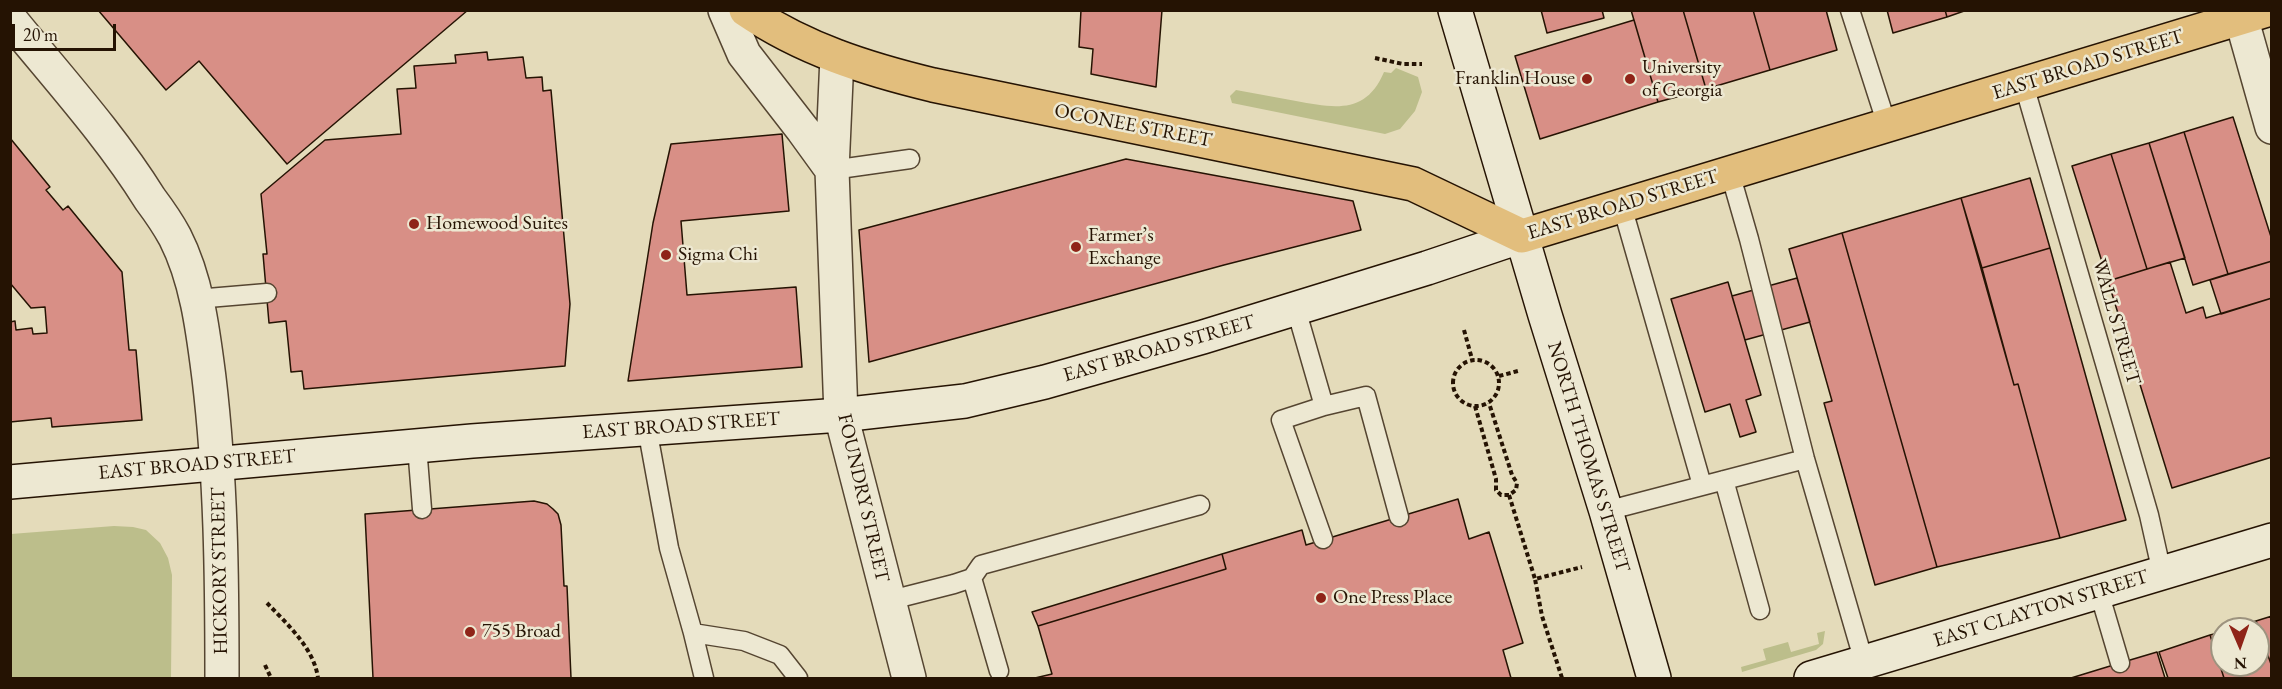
<!DOCTYPE html>
<meta charset="utf-8">
<style>
body{margin:0}
#map{position:relative;width:2282px;height:689px;overflow:hidden;background:#e4dbba;font-family:"EB Garamond",serif}
canvas{display:block}
.frame{position:absolute;inset:0;border:12px solid #251303;pointer-events:none}
.north{position:absolute;left:2210px;top:617px;width:60px;height:60px;box-sizing:border-box;background:#ede8d2;border:2px solid #9d937f;border-radius:50%;rotate:178deg;font-size:16px;font-weight:700;line-height:24px;text-align:center;color:#251303}
.north::after{content:'';display:block;margin:auto;width:21px;height:27px;background:#8f2418;clip-path:polygon(50% 0,100% 100%,50% 72%,0 100%)}
.scale{position:absolute;left:12px;top:24px;width:104px;height:27px;box-sizing:border-box;border:3px solid #251303;border-top:0;padding-left:8px;font-size:18px;line-height:21px;white-space:nowrap;color:#251303;-webkit-text-stroke:4px #ede8d2;paint-order:stroke}
</style>
<div id="map">
<canvas width="2282" height="689"></canvas>
<div class="frame"></div>
<div class="north">N</div>
<div class="scale">20 m</div>
</div>
<script>
const ctx = document.querySelector('canvas').getContext('2d');
ctx.lineJoin = 'round';
function fill(path, color) { ctx.fillStyle = color; ctx.fill(path, 'evenodd'); }
function strokePath(path, color, width, dash) { ctx.strokeStyle = color; ctx.lineWidth = width; ctx.lineCap = dash ? 'butt' : 'round'; ctx.setLineDash(dash || []); ctx.stroke(path); }
function write(font, color, halo, rows, align = 'center') {
  ctx.font = font + ' "EB Garamond",serif'; ctx.lineWidth = 5; ctx.setLineDash([]); ctx.textBaseline = 'middle'; ctx.strokeStyle = halo; ctx.fillStyle = color; for (const [text, x, y, turn = 0] of rows) {
    ctx.save(); ctx.translate(x, y); ctx.rotate((+turn || 0) * Math.PI / 180); ctx.textAlign = isNaN(turn) ? turn : align; if (halo) ctx.strokeText(text, 0, 0); ctx.fillText(text, 0, 0); ctx.restore();
  }
}
fill(new Path2D(`
 M1396 68 1418 77 1422 92 1415 111 1400 129 1385 134 1232 103 1230 96 1236 90C1256 94 1276 97 1296 101 1334 108 1366 115 1384 72L1391 73Z
 M114 526 133 527 146 530 160 543 168 558 172 575 171 678H11V534Z
 M1825 631 1823 644 1816 650 1742 672 1741 667 1766 660 1763 649 1788 642 1791 652 1819 644 1817 633Z`), '#bcbe8b');
const building = new Path2D(`
 M98 10H468L287 164 199 61 166 90Z
 M1081 10H1162L1156 87 1091 74 1093 49 1079 47Z
 M1541 10H1602L1604 18 1547 33Z
 M1631 10H1683L1706 89 1658 102Z
 M1683 10H1753L1770 70 1706 89Z
 M1753 10H1826L1837 50 1770 70Z
 M1887 10H1945L1947 17 1893 33Z
 M1945 10H1967L1947 17Z
 M1634 20 1658 102 1540 139 1515 56Z
 M487 52 488 60 523 57 526 78 542 77 543 91 551 90 570 304 565 366 304 389 302 371 291 372 286 321 269 323 263 254H267L261 194 325 140 401 134 397 89 416 88 414 66 456 63 455 55Z
 M2233 117 2272 240V261L2228 274 2184 132Z
 M2184 132 2228 274 2193 285 2149 143Z
 M782 134 789 211 681 221 687 295 796 287 802 367 628 381 653 223 671 144Z
 M10 138 50 187 46 190 63 210 68 206 122 272 129 350H136L142 420 52 427 51 418 10 422V322L15 321 16 330 32 328 33 334 47 333 45 307 31 308 10 283Z
 M2149 143 2185 258 2147 269 2111 154Z
 M2111 154 2147 269 2108 281 2072 166Z
 M1126 159 1353 201 1361 230 1224 265 869 362 859 230Z
 M2030 178 2050 248 1982 268 1961 198Z
 M1961 198 2014 385 2018 384 2060 538 1937 567 1842 233Z
 M1842 233 1937 567 1875 585 1824 403 1832 401 1789 249Z
 M2050 248 2126 520 2060 538 2018 384 2014 385 1982 268Z
 M2272 261V298L2221 314 2210 280Z
 M2170 262 2186 313 2203 307 2206 318 2272 298V457L2172 488 2108 281Z
 M1797 278 1810 322 1745 340 1732 296Z
 M1728 282 1761 395 1746 400 1756 432 1740 437 1730 404 1705 412 1671 299Z
 M1458 499 1469 539 1489 532 1523 643 1503 650 1511 678H1035L1052 674 1038 626 1226 569 1222 554 1302 530 1306 545Z
 M534 501 547 504 553 509 558 514 561 525 564 586H567L571 678H373L365 514Z
 M1222 554 1226 569 1038 626 1032 612Z
 M2272 616V667L2256 621Z
 M2256 621 2272 667V678H2224L2210 635 2222 632V665H2258V629H2230Z
 M2210 635 2224 678H2168L2159 652Z
 M2157 652 2165 678H2071L2120 663Z`);
fill(building, '#d88f86');
strokePath(building, '#251303', 1.5);
const lane = new Path2D(`
 M1850 10 1887 125
 M2024 85 2149 515 2162 573
 M832 170 910 159
 M1730 173 1749 239 1805 459 1864 662
 M1622 206 1702 485
 M196 299 267 293
 M1296 309 1324 406 1366 396 1399 517
 M647 428 669 548 693 633 744 641 780 655 798 678
 M417 446 422 509
 M1724 480 1760 610
 M1606 511 1805 459
 M1323 539 1281 420 1324 406
 M972 578 999 671
 M2099 592 2120 663
 M887 601 954 584 972 578 981 565 1200 505
 M693 633 704 678`);
const street = new Path2D(`
 M725 10 744 54 803 130 832 170
 M2239 10 2272 127
 M10 19C58 78 110 135 150 199 159 211 168 224 175 237 197 280 203 331 209 378 221 478 222 578 222 678
 M837 57 832 170 841 415 909 678`);
const secondary = new Path2D(`
 M1455 10 1545 315 1606 511 1654 678
 M10 482 472 441 841 415 965 401 1045 382 1203 337 1427 268 1522 236
 M1811 678 2272 540`);
const primary = new Path2D(`
 M746 10C803 49 867 69 933 85L1413 184 1522 236 2267 10`);
strokePath(lane, '#554531', 21);
strokePath(street, '#554531', 36);
strokePath(secondary, '#251303', 36);
strokePath(primary, '#251303', 36);
strokePath(new Path2D(`
 M1375 58 1403 64H1422
 M1464 330 1472 359
 M1453 383a23 23 0 1 1 46 0a23 23 0 1 1-46 0Z
 M1499 376 1518 371
 M1475 406 1496 479V490L1501 495H1509L1516 490 1517 483 1512 475 1489 403
 M1509 495 1535 579
 M267 603C287 624 314 648 318 678
 M265 665 271 678
 M1562 678 1542 616 1535 579 1582 567`), '#251303', 4, [4.5, 3]);
strokePath(lane, '#ede8d2', 18);
strokePath(street, '#ede8d2', 33);
strokePath(secondary, '#ede8d2', 33);
strokePath(primary, '#e2be7d', 33);
for (const [x, y, r, color] of [
 [1587,79,6,"#8f2418"],
 [1630,79,6,"#8f2418"],
 [414,224,6,"#8f2418"],
 [1076,247,6,"#8f2418"],
 [666,255,6,"#8f2418"],
 [1321,598,6,"#8f2418"],
 [470,632,6,"#8f2418"]
]) { const dot = new Path2D(); dot.arc(x, y, r, 0, 2 * Math.PI); ctx.fillStyle = color; ctx.fill(dot); strokePath(dot, '#ede8d2', 2); }
write('20px', '#251303', '#ede8d2', [
 ["EAST BROAD STREET",2088,65,-17],
 ["OCONEE STREET",1133,126,11],
 ["EAST BROAD STREET",1623,205,-17],
 ["WALL STREET",2116,322,74],
 ["EAST BROAD STREET",1159,349,-16],
 ["EAST BROAD STREET",681,426,-4],
 ["NORTH THOMAS STREET",1588,457,73],
 ["EAST BROAD STREET",197,465,-5],
 ["FOUNDRY STREET",863,498,77],
 ["HICKORY STREET",220,571,-91],
 ["EAST CLAYTON STREET",2041,609,-17]
]);
write('20px', '#251303', '#ede8d2', [
 ["University",1642,68],
 ["of Georgia",1642,91],
 ["Franklin House",1575,79,"right"],
 ["Homewood Suites",426,224],
 ["Farmer’s",1088,236],
 ["Exchange",1088,259],
 ["Sigma Chi",678,255],
 ["One Press Place",1333,598],
 ["755 Broad",482,632]
], 'left');
</script>
